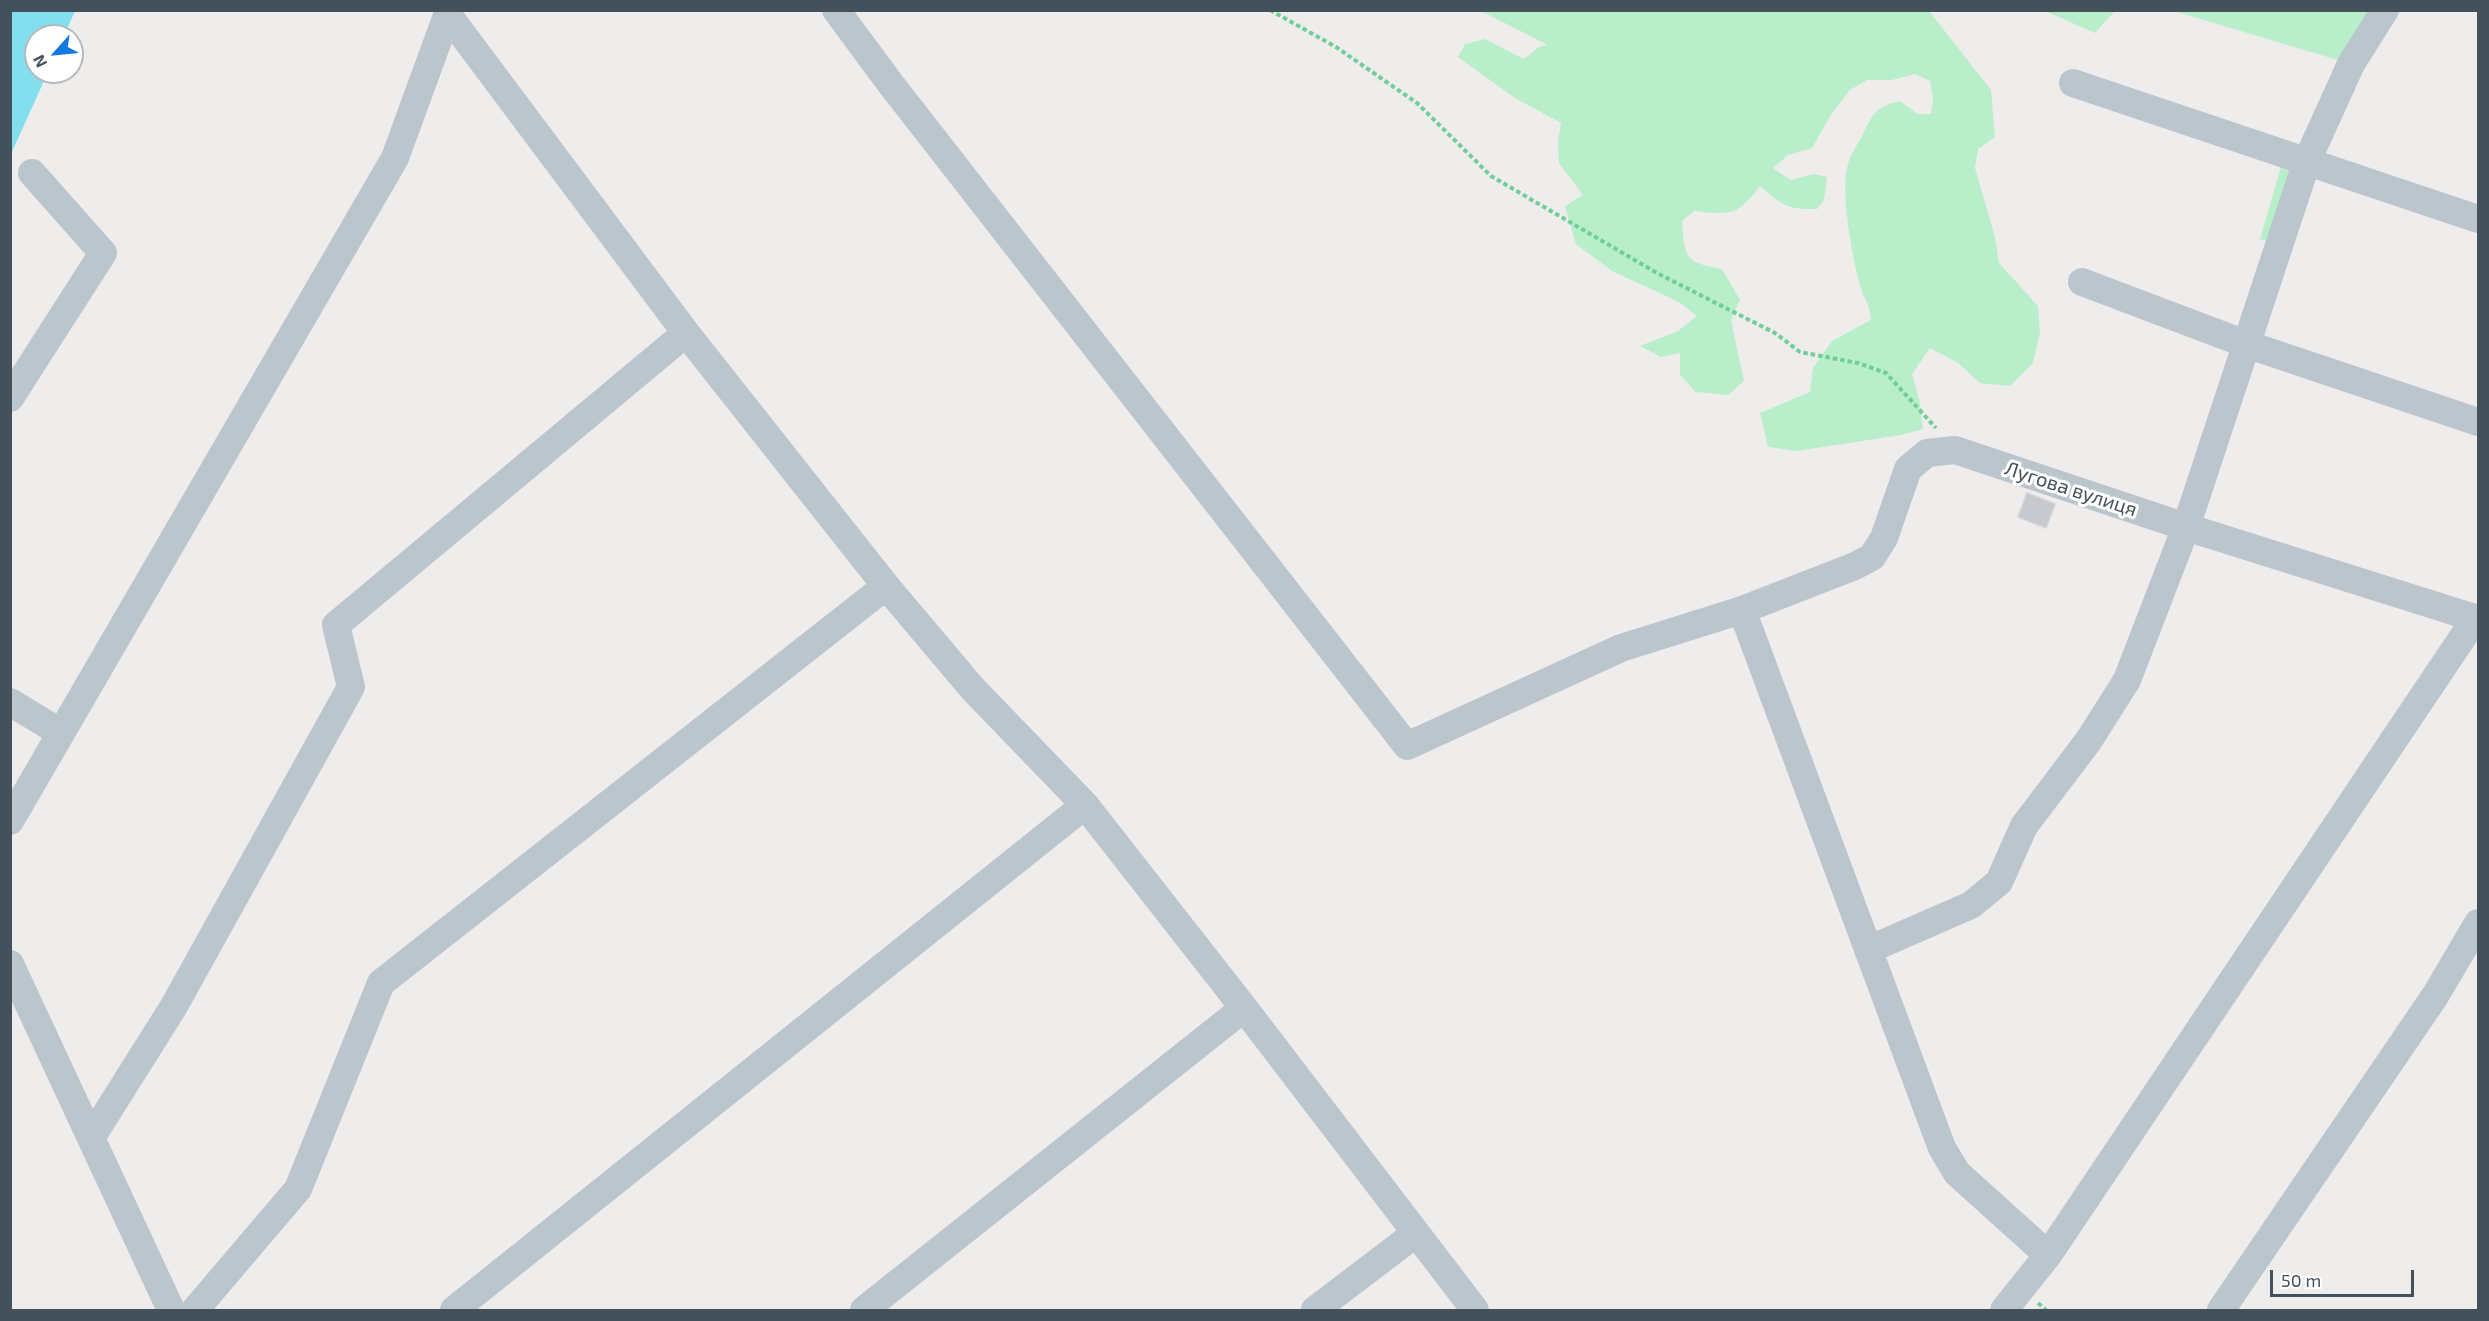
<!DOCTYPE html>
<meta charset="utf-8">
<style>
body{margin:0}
#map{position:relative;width:2489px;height:1321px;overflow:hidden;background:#efecec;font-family:"Exo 2",sans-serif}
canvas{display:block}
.frame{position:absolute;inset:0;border:12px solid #44515a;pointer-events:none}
.north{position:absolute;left:24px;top:24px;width:60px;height:60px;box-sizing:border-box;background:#fff;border:2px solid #b4b9bd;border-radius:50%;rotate:243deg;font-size:16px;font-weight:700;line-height:24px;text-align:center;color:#44515a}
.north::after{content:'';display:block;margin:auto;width:21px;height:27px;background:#1379e2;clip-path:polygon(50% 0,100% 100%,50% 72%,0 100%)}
.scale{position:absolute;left:2270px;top:1270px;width:144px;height:27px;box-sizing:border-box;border:3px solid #44515a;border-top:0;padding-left:8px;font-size:18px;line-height:21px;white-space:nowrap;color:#44515a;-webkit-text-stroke:4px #fff;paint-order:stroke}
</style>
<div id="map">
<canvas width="2489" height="1321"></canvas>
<div class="frame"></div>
<div class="north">N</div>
<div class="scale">50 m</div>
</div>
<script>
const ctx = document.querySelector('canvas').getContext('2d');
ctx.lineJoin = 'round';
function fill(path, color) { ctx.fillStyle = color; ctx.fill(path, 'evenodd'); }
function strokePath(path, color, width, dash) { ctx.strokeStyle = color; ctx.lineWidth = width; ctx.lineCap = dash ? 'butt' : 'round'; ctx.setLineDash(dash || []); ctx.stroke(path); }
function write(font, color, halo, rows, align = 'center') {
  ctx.font = font + ' "Exo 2",sans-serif'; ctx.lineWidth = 6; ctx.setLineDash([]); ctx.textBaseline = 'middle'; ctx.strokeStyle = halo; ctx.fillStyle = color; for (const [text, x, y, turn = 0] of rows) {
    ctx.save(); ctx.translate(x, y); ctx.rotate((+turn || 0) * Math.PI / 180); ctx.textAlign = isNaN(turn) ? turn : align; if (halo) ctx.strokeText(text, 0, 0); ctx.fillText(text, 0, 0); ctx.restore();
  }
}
fill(new Path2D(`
 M1481 11H1929L1991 90 1995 137 1978 149 1975 168 1995 237 1999 263 2038 306 2040 333 2033 363 2010 386 1980 383 1958 363 1930 348 1912 374 1920 403 1923 429 1901 435 1797 451 1768 447 1760 413 1810 392 1813 368 1832 341 1871 320C1870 303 1864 300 1860 285 1852 257 1839 187 1849 161 1852 152 1858 144 1862 136 1873 114 1875 107 1900 101L1918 114H1931L1933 99 1930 81 1915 74 1892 80H1867L1850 90 1832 113 1812 148 1788 155 1773 168 1791 180 1814 174 1827 177 1824 200 1817 209C1787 210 1782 205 1760 186 1738 216 1729 215 1694 211L1682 221C1685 258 1684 262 1722 269L1740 300 1731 320 1744 381 1728 395 1696 392 1680 375V353L1661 357 1640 346 1678 331 1697 316 1679 302 1612 271 1576 244 1565 206 1583 195 1559 163 1558 141 1561 123 1515 98 1458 57 1465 44 1485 39 1524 59 1539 47 1548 45Z
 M2045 11H2115L2095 33Z
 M2174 11H2385L2351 64Z
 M2282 163 2311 172 2286 248 2260 239Z`), '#b8efca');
fill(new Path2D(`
 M11 10 75 11 64 36H36V72H48L11 154Z`), '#83deee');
const building = new Path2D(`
 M2027 493 2055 504 2046 528 2018 517Z`);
fill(building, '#c6cacf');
strokePath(building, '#d0d3d8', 1.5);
strokePath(new Path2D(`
 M1270 10 1336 47 1417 103 1491 176 1657 273 1775 333 1800 352 1858 363 1886 373 1936 428
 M2038 1303 2046 1310`), '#6fce9a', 4, [4.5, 3]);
strokePath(new Path2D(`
 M836 10 890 83 1407 746 1621 648 1742 610 1855 566 1872 557 1884 538 1908 469 1927 453 1955 450 2186 527 2478 619
 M448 15 686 333 886 586 973 689 1085 805 1244 1008 1475 1310
 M2073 83 2478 219
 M2082 282 2246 344 2478 422
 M10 398 103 253 32 173
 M1742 610 1942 1148 1957 1173 2048 1255
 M10 702 61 733
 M10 821 395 158 449 10
 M1868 950 1971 905 1999 882 2024 826 2089 740 2127 680 2186 527 2307 161 2351 64 2385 10
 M10 964 171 1310
 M91 1138 174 1006 351 687 336 625 686 333
 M195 1310 298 1189 381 983 886 586
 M454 1310 1085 805
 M864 1310 1244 1008
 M1315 1310 1415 1234
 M2004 1310 2048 1255 2475 619
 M2221 1310 2435 996 2478 923`), '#bac5cc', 28);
write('20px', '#44515a', '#fff', [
 ["Лугова вулиця",2071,489,18]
]);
</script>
